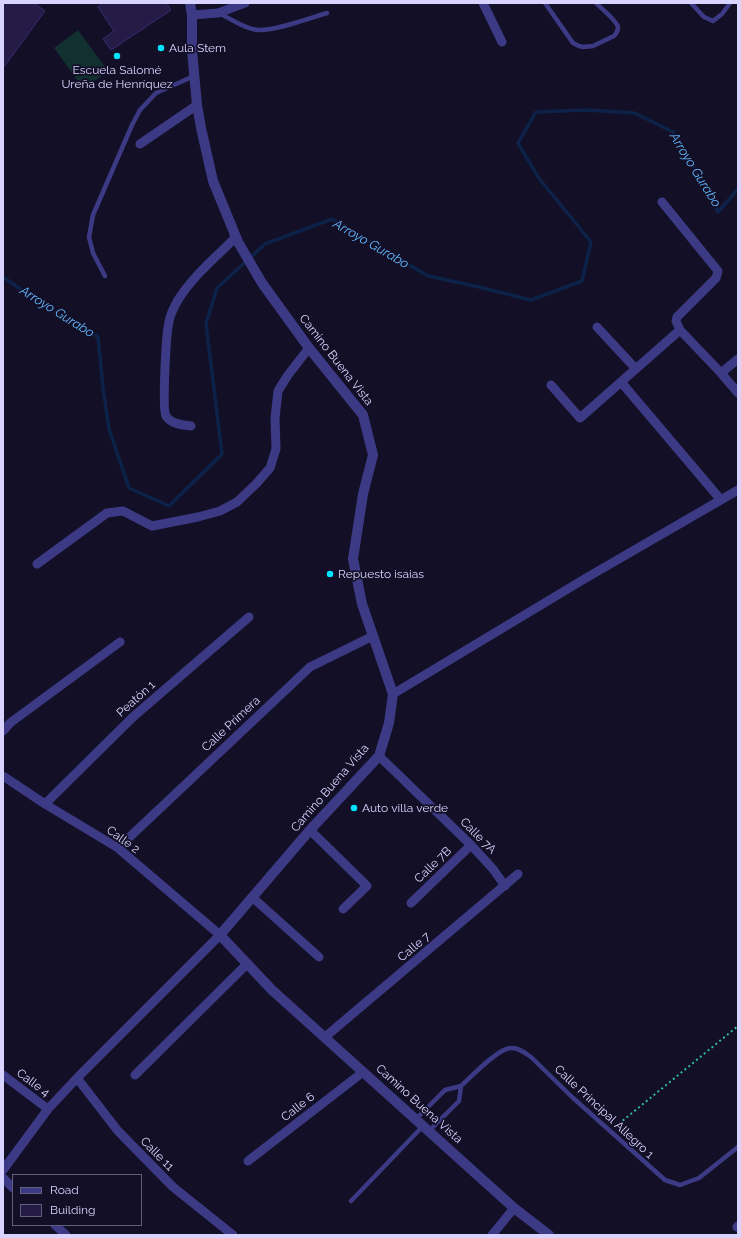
<!DOCTYPE html>
<meta charset="utf-8">
<style>
body{margin:0}
#map{position:relative;width:741px;height:1238px;overflow:hidden;background:#130f26;font-family:Raleway,sans-serif}
canvas{display:block}
.frame{position:absolute;inset:0;border:4px solid #d9d4ff;pointer-events:none}
.legend{position:absolute;left:12px;top:1174px;width:130px;height:52px;box-sizing:border-box;background:#130f26;border:1px solid #625e7d;margin:0;padding:5px 7px;list-style:none;font-size:12px;color:#d9d4ff}
.legend li{display:flex;align-items:center;gap:8px;height:20px}
.legend b{width:20px;border:1px solid #625e7d}
</style>
<div id="map">
<canvas width="741" height="1238"></canvas>
<div class="frame"></div>
<ul class="legend">
<li><b style="height:5px;background:#3d3a85"></b>Road</li>
<li><b style="height:11px;background:#241b47"></b>Building</li>
</ul>
</div>
<script>
const ctx = document.querySelector('canvas').getContext('2d');
ctx.lineJoin = 'round';
function fill(path, color) { ctx.fillStyle = color; ctx.fill(path, 'evenodd'); }
function strokePath(path, color, width, dash) { ctx.strokeStyle = color; ctx.lineWidth = width; ctx.lineCap = dash ? 'butt' : 'round'; ctx.setLineDash(dash || []); ctx.stroke(path); }
function write(font, color, halo, rows, align = 'center') {
  ctx.font = font + ' Raleway,sans-serif'; ctx.lineWidth = 3.5; ctx.setLineDash([]); ctx.textBaseline = 'middle'; ctx.strokeStyle = halo; ctx.fillStyle = color; for (const [text, x, y, turn = 0] of rows) {
    ctx.save(); ctx.translate(x, y); ctx.rotate((+turn || 0) * Math.PI / 180); ctx.textAlign = isNaN(turn) ? turn : align; if (halo) ctx.strokeText(text, 0, 0); ctx.fillText(text, 0, 0); ctx.restore();
  }
}
fill(new Path2D(`
 M78 30 108 71 84 89 54 48Z`), '#12302f');
strokePath(new Path2D(`
 M3 277 45 306 98 337 103 388 109 429 129 488 169 506 222 454 206 324 217 288 265 244 332 219 428 276 479 287 531 300 582 281 591 242 538 177 518 143 536 112 586 110 634 113 673 132 705 185 718 212 738 189`), '#0c2248', 3.5);
const building = new Path2D(`
 M3 3H34L45 11 3 68Z
 M104 3H166L171 10 111 50 103 39 114 31 98 7Z`);
fill(building, '#241b47');
strokePath(building, '#3b2d73', 1);
strokePath(new Path2D(`
 M615 1127 738 1026`), '#2fb8b0', 2, [2, 3]);
strokePath(new Path2D(`
 M545 3 573 43 579 46 583 47 593 46 614 36C616 34 618 31 618 27 617 21 601 8 596 3
 M691 3 704 17 713 21 722 14 730 3
 M219 13C231 19 245 29 258 30 276 31 310 18 327 13
 M105 276 93 253 89 237 93 215 132 125 140 110 156 93 194 76
 M461 1086C471 1077 498 1048 511 1048 518 1047 525 1053 531 1057L572 1097 665 1180 680 1185 699 1178 738 1147
 M416 1119 445 1090 461 1086 459 1101 429 1131
 M351 1201 423 1126`), '#3d3a85', 4.5);
strokePath(new Path2D(`
 M483 3 502 42
 M192 15 218 13 245 3
 M140 144 197 105
 M662 202 718 271 716 278 677 317 676 321 680 330 721 373 738 393
 M597 327 636 369
 M721 373 738 359
 M621 382 721 500
 M551 385 580 418 680 330
 M191 426C183 425 171 424 166 416 162 409 166 334 169 322 170 314 174 307 178 300 193 276 216 257 236 237
 M37 564 107 513 123 511 152 526 198 517 220 511 237 502 256 484 270 468 276 449 275 418 278 391 288 375 309 348
 M393 694 586 578 738 490
 M3 731 10 723 120 642
 M379 756 471 845 493 869 505 886
 M3 776 45 804 118 848 220 935 77 1078 48 1109 3 1170
 M45 804 133 717 249 617
 M310 830 367 886 343 909
 M118 848 310 667 373 636
 M252 897 319 957
 M411 903 471 845
 M325 1037 518 874
 M3 1075 48 1109
 M135 1075 247 964
 M77 1078 118 1131 173 1187 233 1235
 M248 1161 363 1072
 M3 1178 13 1188
 M55 1225 66 1235
 M737 1227 738 1226
 M492 1235 514 1208`), '#3d3a85', 9);
strokePath(new Path2D(`
 M190 3 192 15V51L197 105 201 128 213 181 238 242 262 283 309 348 363 415 373 455 363 494 353 559 362 604 393 694 389 723 379 756 310 830 220 935 272 990 514 1208 549 1235`), '#3d3a85', 10);
for (const [x, y, r, color] of [
 [161,48,4,"#00e5ff"],
 [117,56,4,"#00e5ff"],
 [330,574,4,"#00e5ff"],
 [354,808,4,"#00e5ff"]
]) { const dot = new Path2D(); dot.arc(x, y, r, 0, 2 * Math.PI); ctx.fillStyle = color; ctx.fill(dot); strokePath(dot, '#130f26', 1.5); }
write('12px', '#d9d4ff', '#130f26', [
 ["Aula Stem",169,48],
 ["Escuela Salomé",117,70,"center"],
 ["Ureña de Henríquez",117,84,"center"],
 ["Repuesto isaias",338,574],
 ["Auto villa verde",362,808]
], 'left');
write('12px', '#d9d4ff', '#130f26', [
 ["Camino Buena Vista",336,360,52],
 ["Peatón 1",136,699,-42],
 ["Calle Primera",231,724,-43],
 ["Camino Buena Vista",330,788,-49],
 ["Calle 7A",478,836,45],
 ["Calle 2",123,840,36],
 ["Calle 7B",433,865,-44],
 ["Calle 7",414,947,-40],
 ["Calle 4",33,1083,37],
 ["Camino Buena Vista",419,1104,42],
 ["Calle 6",298,1107,-38],
 ["Calle Principal Allegro 1",604,1112,43],
 ["Calle 11",157,1154,45]
]);
write('italic 13px', '#62b6ff', '#130f26', [
 ["Arroyo Gurabo",695,170,58],
 ["Arroyo Gurabo",371,244,30],
 ["Arroyo Gurabo",57,312,32]
]);
</script>
